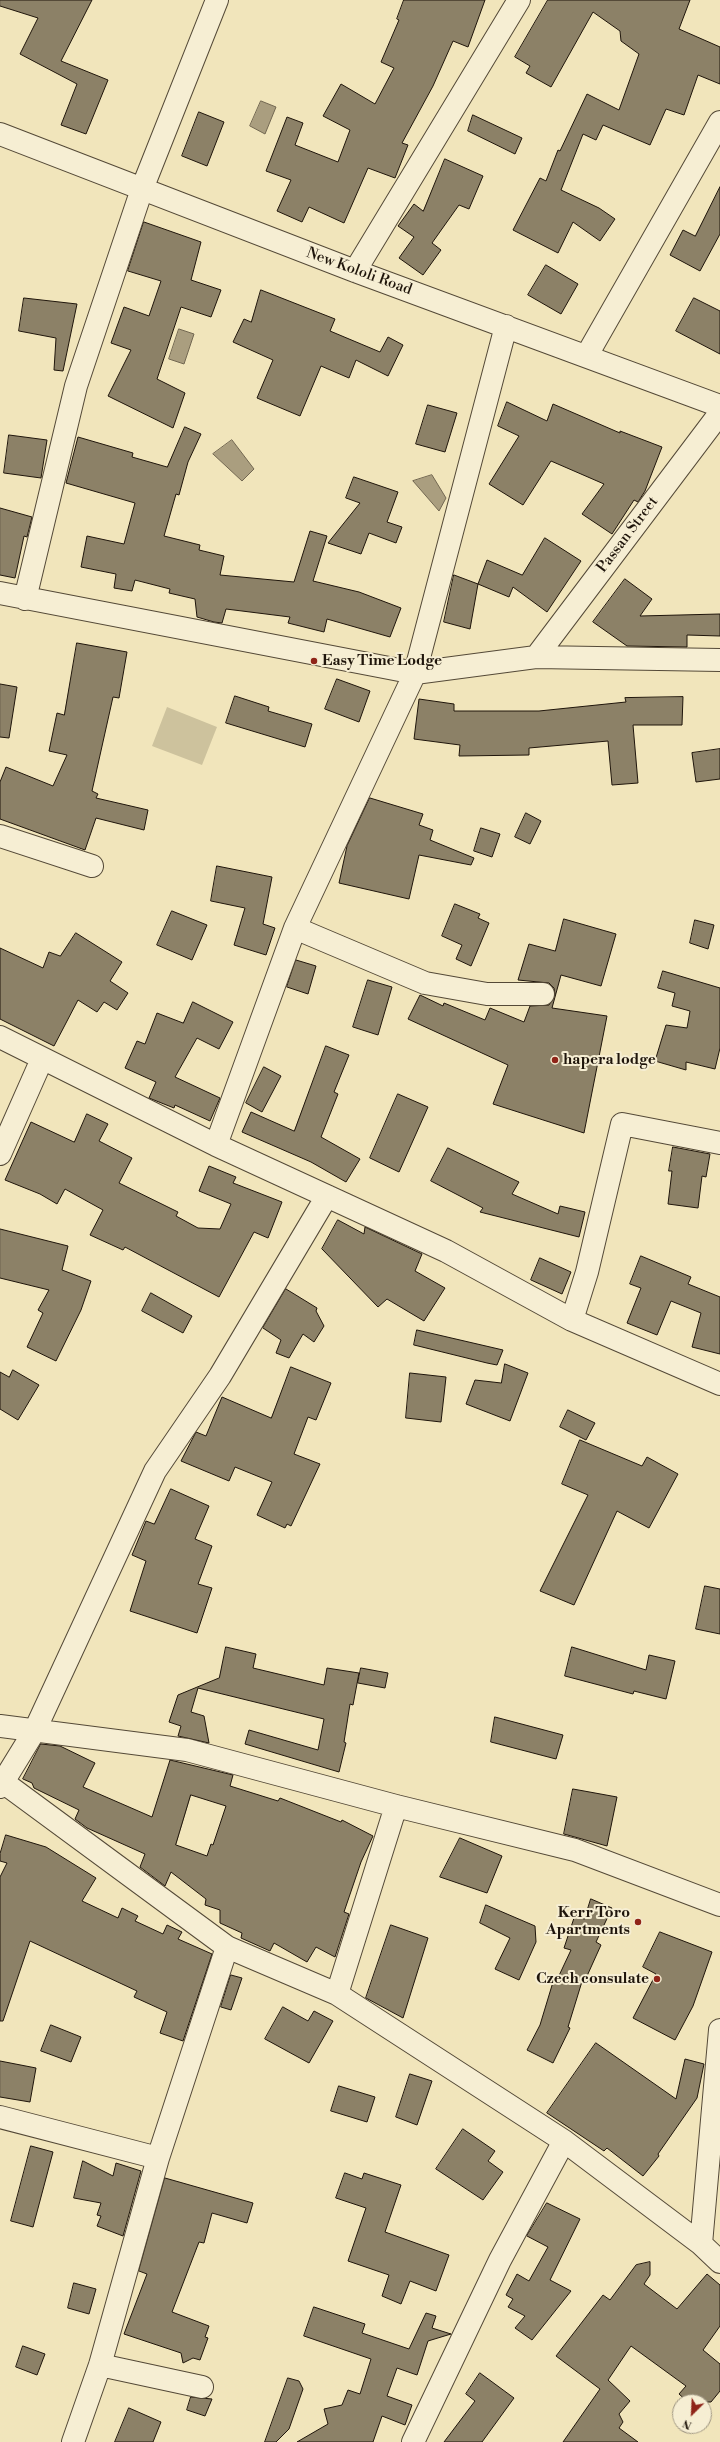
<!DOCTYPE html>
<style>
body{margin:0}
#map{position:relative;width:720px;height:2442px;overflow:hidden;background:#f1e5bb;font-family:"Libre Bodoni",serif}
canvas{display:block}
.north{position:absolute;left:672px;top:2394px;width:40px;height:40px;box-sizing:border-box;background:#f6eed3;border:1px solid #a09783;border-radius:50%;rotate:204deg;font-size:11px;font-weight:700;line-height:16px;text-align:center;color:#1f150b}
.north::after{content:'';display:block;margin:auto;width:14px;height:18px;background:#8f2418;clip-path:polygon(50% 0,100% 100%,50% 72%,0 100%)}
</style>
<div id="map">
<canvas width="720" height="2442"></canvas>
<div class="north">N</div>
</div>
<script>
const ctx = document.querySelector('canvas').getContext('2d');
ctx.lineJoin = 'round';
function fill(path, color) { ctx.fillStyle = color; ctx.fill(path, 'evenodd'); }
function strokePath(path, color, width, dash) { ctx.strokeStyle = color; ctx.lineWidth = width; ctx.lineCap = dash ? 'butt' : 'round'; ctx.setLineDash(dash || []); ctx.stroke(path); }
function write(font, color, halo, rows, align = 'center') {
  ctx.font = font + ' "Libre Bodoni",serif'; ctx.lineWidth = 4; ctx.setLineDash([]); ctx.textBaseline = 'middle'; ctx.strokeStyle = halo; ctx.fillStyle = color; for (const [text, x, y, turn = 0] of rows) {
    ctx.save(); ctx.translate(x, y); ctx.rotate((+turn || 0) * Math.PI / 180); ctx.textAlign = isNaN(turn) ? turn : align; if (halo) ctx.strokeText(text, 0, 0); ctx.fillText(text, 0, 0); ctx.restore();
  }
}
fill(new Path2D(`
 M167 707 217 727 202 765 152 746Z`), '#cdc29d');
const water = new Path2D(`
 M261 101 276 107 265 134 250 126Z
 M179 329 194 334 184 364 169 359Z
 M232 440 254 469 242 481 213 454Z
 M432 475 446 498 439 511 413 481Z`);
fill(water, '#aa9e7f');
strokePath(water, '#726751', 1);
const building = new Path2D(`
 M0 0H92L61 61 108 80 86 134 61 125 77 84 20 54 38 18 0 6Z
 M404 0H485L468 47 453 41 433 86 402 143 408 145 395 178 368 168 344 223 309 207 302 222 277 211 291 180 266 171 287 117 303 123 295 145 338 162 350 130 323 116 341 84 375 104 394 68 381 62 399 20 397 19Z
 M548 0H690L679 29 720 47V84L698 75 684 115 666 109 650 145 603 125 596 140 583 134 561 190 599 208 615 219 600 241 573 222 558 253 513 230 540 178 546 181 558 150 560 151 587 94 619 110 639 54 621 41 620 31 593 12 551 87 526 73 530 66 515 57Z
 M199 112 224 122 207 166 182 156Z
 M473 115 522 138 515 154 468 131Z
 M445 159 483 176 469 209 459 205 432 243 441 250 423 275 399 258 414 237 398 226 414 204 423 211Z
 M720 187V234L700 271 670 255 683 230 695 236Z
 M144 222 201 242 191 280 221 290 211 317 181 307 157 379 185 393 173 428 108 396 131 350 111 343 124 307 149 316 161 281 128 271Z
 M546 265 578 284 561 314 528 295Z
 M261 290 335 319 330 331 380 352 388 337 403 345 388 376 356 360 349 378 321 366 300 416 257 398 273 360 233 342 244 319 251 322Z
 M24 298 77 304 63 371 54 370 56 338 19 331Z
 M694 298 720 311V354L676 331Z
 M507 402 547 421 553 404 620 433V431L662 447 645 491 638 502 634 500 612 534 582 514 604 484 551 461 523 505 489 484 519 436 498 426Z
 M428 405 457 413 445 452 416 444Z
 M185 427 201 434 188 462 179 495 176 494 164 536 200 545 199 550 224 556 220 575 294 582 310 531 327 536 313 581 359 592 401 608 390 637 327 619 324 632 288 623 290 617 226 609 222 623 214 622 197 617 195 599 169 593 170 589 135 580 132 591 114 588 116 574 81 567 87 536 124 544 135 503 66 483 78 437 133 453 132 457 167 467Z
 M9 435 47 440 41 478 4 473Z
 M354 477 398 492 387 522 402 527 396 543 369 533 361 554 328 543 360 503 346 498Z
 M0 508 32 517 27 537 24 536 15 578 0 575Z
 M545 538 581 561 547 612 513 587 509 597 478 584 487 560 522 575Z
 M454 575 478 584 470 629 444 622Z
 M625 579 652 599 640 616 720 614V636L687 635V647L627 646 593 622Z
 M77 643 127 652 119 698 113 697 92 791 98 794 96 798 148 810 144 830 96 818 85 850 0 819V782L6 767 53 786 67 755 49 751 57 713 64 715Z
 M337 679 370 691 359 722 325 709Z
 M0 684 17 687 9 738 0 737Z
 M235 696 269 707 268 711 312 724 305 747 226 723Z
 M683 697 682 725H633L638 783 612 785 608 741 529 748V755L459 756 460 745 414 739 419 699 454 704V711H539L626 702 625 698Z
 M720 749V779L696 782 692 753Z
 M370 798 423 814 419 825 433 830 430 840 474 858 471 865 419 855 409 899 339 883 347 846Z
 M526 813 541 821 530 844 515 837Z
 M481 828 500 834 492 857 474 851Z
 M217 866 272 877 263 924 275 928 266 955 234 945 245 908 211 901Z
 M455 904 480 914 478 918 489 923 471 966 456 959 462 945 442 936Z
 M172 911 207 925 192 960 157 945Z
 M564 919 616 934 601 986 561 975 552 1008 607 1016 584 1133 493 1104 508 1065 408 1019 420 995 443 1006 444 1003 485 1020 490 1008 524 1022 530 1006 549 1005 555 994 554 988 549 983 518 980 529 944 555 951Z
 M695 920 714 925 708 949 690 943Z
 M76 933 122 962 110 981 128 993 117 1010 104 1002 97 1012 78 1000 54 1046 0 1019V948L43 968 49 952 60 956Z
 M296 960 316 966 308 994 287 987Z
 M663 971 720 988V1048L715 1069 686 1062V1070L655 1061 666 1025 687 1028 690 1011 672 1006 675 993 658 988Z
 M368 980 392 987 378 1035 353 1027Z
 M193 1002 233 1022 219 1049 197 1038 175 1077 220 1098 210 1121 175 1105 174 1108 149 1098 156 1082 125 1068 137 1041 145 1044 157 1013 183 1023Z
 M326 1046 349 1055 334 1092 338 1094 321 1137 360 1159 346 1182 311 1162 242 1132 251 1112 294 1131Z
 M264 1067 281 1076 262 1112 246 1103Z
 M398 1094 428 1107 399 1172 370 1158Z
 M87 1114 108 1124 99 1141 132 1158 119 1183 178 1212 176 1216 198 1228 220 1229 231 1204 199 1191 209 1166 236 1177 233 1183 282 1202 268 1238 254 1232 219 1297 125 1247 123 1250 90 1235 103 1210 65 1189 57 1204 40 1194 5 1180 31 1122 74 1142Z
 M673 1147 710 1154 706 1177 702 1176 698 1208 668 1204 672 1171H669Z
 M448 1148 519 1182 512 1194 558 1214 560 1206 585 1212 579 1237 480 1212 483 1208 431 1181Z
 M338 1220 364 1234 365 1227 422 1254 415 1271 445 1288 424 1321 387 1299 378 1307 322 1249Z
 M0 1229 68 1246 62 1270 91 1281 81 1310 56 1361 27 1347 43 1313 38 1310 49 1290 0 1278Z
 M641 1256 691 1277 688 1284 720 1297V1354L692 1347 701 1313 671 1301 657 1335 627 1323 641 1288 630 1284Z
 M540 1258 571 1272 562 1294 531 1280Z
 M286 1289 317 1308 316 1311 324 1326 314 1342 303 1334 289 1358 276 1353 281 1340 263 1328Z
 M151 1293 192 1316 183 1333 142 1311Z
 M417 1330 503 1350 497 1365 487 1363 414 1345Z
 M505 1364 528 1373 510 1421 466 1404 475 1380 501 1383Z
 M291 1367 331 1383 316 1420 308 1417 294 1454 320 1464 291 1526 287 1524 285 1528 257 1515 272 1482 235 1467 229 1481 181 1461 196 1432 206 1436 222 1397 271 1418Z
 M13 1370 39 1385 18 1420 0 1409V1372L9 1377Z
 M410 1373 446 1377 441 1422 406 1418Z
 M568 1410 595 1423 586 1440 560 1427Z
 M580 1440 642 1466 647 1457 678 1474 649 1528 617 1511 574 1605 540 1591 588 1495 562 1484Z
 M171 1489 209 1506 195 1539 212 1546 198 1584 212 1588 197 1633 130 1611 146 1561 132 1555 146 1521 154 1524Z
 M705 1586 720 1589V1634L696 1629Z
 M226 1647 256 1654 253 1668 324 1685 327 1668 359 1673 353 1705 350 1704 344 1742 346 1743 339 1772 245 1744 249 1730 318 1750 324 1719 198 1688 191 1712 204 1716 209 1743 178 1736 181 1726 169 1722 178 1695 219 1678Z
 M572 1647 646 1670 649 1655 675 1661 666 1699 634 1691 633 1694 565 1676Z
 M361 1668 388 1673 385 1688 358 1683Z
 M495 1717 563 1735 556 1759 491 1742Z
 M41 1744 60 1746 95 1763 83 1787 152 1817 170 1760 233 1775 230 1786 278 1801 280 1798 341 1822 342 1820 373 1836 361 1862 344 1912 349 1914 335 1957 316 1947 307 1962 274 1943 270 1951 241 1938 242 1933 220 1923V1910L205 1905 206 1899 171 1872 165 1886 140 1867 145 1854 87 1828 75 1819 79 1810 34 1788 32 1783 23 1779ZM191 1795 226 1806 213 1845 211 1844 207 1856 176 1845Z
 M573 1789 617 1797 607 1846 564 1834Z
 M6 1835 46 1847 96 1878 82 1901 118 1918 122 1908 138 1916 135 1921 163 1934 167 1925 182 1932 178 1939 212 1954 183 2041 160 2033 167 2012 134 1997 137 1991 30 1941 3 2021H0V1877L7 1863 0 1861V1854Z
 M460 1838 502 1856 487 1893 440 1877Z
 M591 1899 612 1908 596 1942 601 1945 587 1976 584 1975 568 2027 570 2028 553 2063 527 2050 540 2025 553 1982H556L571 1950 564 1948 575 1915 584 1919Z
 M486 1905 535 1926 536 1942 519 1980 495 1969 510 1938 480 1923Z
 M391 1925 428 1938 403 2018 366 1998Z
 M660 1932 712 1952 693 2006 675 2040 633 2018 656 1974 643 1967Z
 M231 1975 242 1978 231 2010 221 2007Z
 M283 2007 308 2021 314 2011 333 2021 309 2063 265 2039Z
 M51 2025 81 2037 71 2062 41 2051Z
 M596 2043 676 2099 685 2059 704 2064 697 2098 658 2154 659 2156 643 2176 607 2148 604 2151 547 2113Z
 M0 2061 36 2068 30 2102 0 2097Z
 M410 2074 432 2081 417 2125 396 2117Z
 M339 2086 375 2097 367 2122 331 2111Z
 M463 2129 495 2151 488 2161 503 2172 483 2200 436 2169Z
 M31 2146 53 2152 33 2227 11 2221Z
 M83 2161 113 2176 116 2163 141 2171 123 2236 97 2226 101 2216 97 2215 101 2203 74 2198Z
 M345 2173 362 2179 364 2173 401 2185 385 2232 449 2255 436 2291 410 2281 401 2304 382 2296 389 2275 348 2261 366 2208 336 2198Z
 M165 2178 253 2203 247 2223 212 2213 204 2243 199 2242 172 2312 209 2326 205 2337 208 2338 200 2360 193 2358 183 2363 181 2353 124 2334 147 2274 139 2271Z
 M547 2203 580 2219 550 2280 571 2291 532 2340 515 2328 525 2316 508 2307 513 2299 506 2295 517 2274 529 2281 548 2247 527 2236Z
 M650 2262V2275L644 2284 677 2309 707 2274 720 2285V2326L703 2350 720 2364V2391L711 2402H688L679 2394 686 2386 631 2346 608 2380 630 2401 619 2414 623 2422 619 2428 638 2442H563L600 2389 556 2356 603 2295 610 2300 636 2265Z
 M74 2283 96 2289 89 2314 68 2308Z
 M314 2307 365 2324 362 2333 409 2349 426 2313 436 2316 432 2328 451 2334 428 2341 417 2375 397 2368 387 2396 412 2405 405 2425 382 2416 373 2442H297L328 2424 324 2409 342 2405 348 2390 360 2394 371 2359 304 2336Z
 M23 2346 45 2354 37 2375 16 2367Z
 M480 2373 514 2398 482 2442H444L475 2401 466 2394Z
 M288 2378 299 2381 303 2389 289 2429 276 2442H265Z
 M191 2397 212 2399 205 2416 187 2410Z
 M129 2408 161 2422 153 2442H115Z`);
fill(building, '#8c8167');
strokePath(building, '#1f150b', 1);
const minor = new Path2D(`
 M0 134 355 271 720 406
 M355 271 519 0
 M587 355 720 122
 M0 593 415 673 536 657 720 660
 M25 599 76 386 142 189 217 0
 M536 657 720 413
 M0 836 92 866
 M295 928 425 983 487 994H543
 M0 1037 216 1145 446 1251 572 1320 720 1384
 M216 1145 295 928 415 673 506 326
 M0 1154 42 1059
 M572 1320 587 1272 622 1124 720 1143
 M0 1726 187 1750 396 1806 575 1850 720 1905
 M3 1782 227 1947 337 1994 564 2141 701 2244 720 2262
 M0 1787 35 1730 155 1471 220 1376 327 1196
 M337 1994 396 1806
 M0 2117 158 2158
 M701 2244 720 2030
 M100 2365 202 2387
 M73 2442 100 2365 158 2158 227 1947
 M413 2442 500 2260 564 2141`);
strokePath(minor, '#544937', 24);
strokePath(minor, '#f6eed3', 22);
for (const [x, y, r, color] of [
 [314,661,4,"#8f2418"],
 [555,1060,4,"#8f2418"],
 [638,1922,4,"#8f2418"],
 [657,1979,4,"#8f2418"]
]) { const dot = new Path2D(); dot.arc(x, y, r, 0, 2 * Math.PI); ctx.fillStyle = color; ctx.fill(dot); strokePath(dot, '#f6eed3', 1.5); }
write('15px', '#1f150b', '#f6eed3', [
 ["New Kololi Road",359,272,20],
 ["Passan Street",628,535,-53]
]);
write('bold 15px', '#1f150b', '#f6eed3', [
 ["Easy Time Lodge",322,661],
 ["hapera lodge",563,1060],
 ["Kerr Toro",630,1913,"right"],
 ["Apartments",630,1930,"right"],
 ["Czech consulate",649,1979,"right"]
], 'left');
</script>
